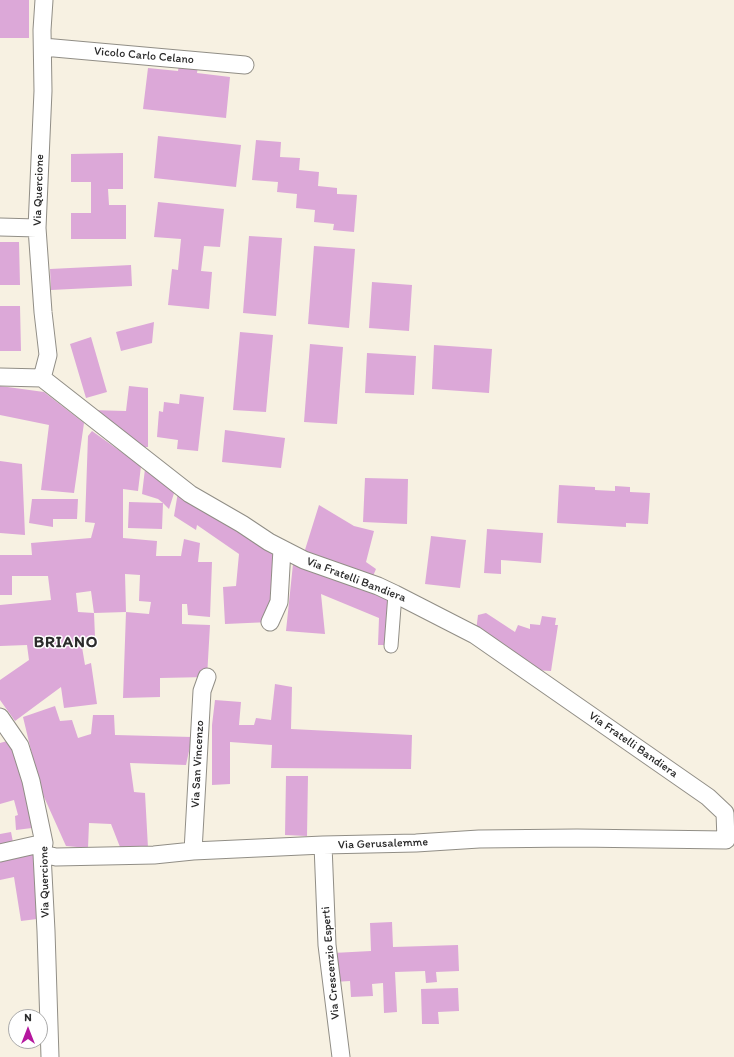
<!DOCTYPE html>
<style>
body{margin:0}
#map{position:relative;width:734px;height:1057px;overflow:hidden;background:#f7f1e2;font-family:Itim,sans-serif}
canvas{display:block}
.north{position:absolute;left:8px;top:1009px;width:40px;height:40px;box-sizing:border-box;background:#fff;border:1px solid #aaa;border-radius:50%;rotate:0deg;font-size:11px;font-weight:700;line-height:16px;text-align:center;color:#2b2b2b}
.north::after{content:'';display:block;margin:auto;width:14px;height:18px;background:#b5179e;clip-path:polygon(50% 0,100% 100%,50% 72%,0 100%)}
</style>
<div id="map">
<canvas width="734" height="1057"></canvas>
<div class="north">N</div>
</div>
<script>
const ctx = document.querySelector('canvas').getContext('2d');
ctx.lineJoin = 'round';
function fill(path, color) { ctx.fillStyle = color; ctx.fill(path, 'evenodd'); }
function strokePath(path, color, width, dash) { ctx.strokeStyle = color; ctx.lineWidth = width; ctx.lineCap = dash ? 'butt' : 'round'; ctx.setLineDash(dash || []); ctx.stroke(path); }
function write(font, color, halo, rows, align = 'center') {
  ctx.font = font + ' Itim,sans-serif'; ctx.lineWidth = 3; ctx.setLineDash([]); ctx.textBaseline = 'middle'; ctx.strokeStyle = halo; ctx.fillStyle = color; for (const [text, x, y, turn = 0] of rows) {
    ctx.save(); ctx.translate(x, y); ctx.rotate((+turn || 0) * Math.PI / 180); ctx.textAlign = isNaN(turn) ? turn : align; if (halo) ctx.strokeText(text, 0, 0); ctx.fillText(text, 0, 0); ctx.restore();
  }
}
fill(new Path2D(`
 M0 0H29V38H0Z
 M179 64 198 66 197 73 230 77 226 118 143 109 148 68 178 71Z
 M158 136 241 145 236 187 154 178Z
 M256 140 281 142 280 157 300 158 299 170 319 172 318 186 337 188V194L357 195 354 232 333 230 334 224 314 222 315 210 296 208 297 194 277 192 278 182 252 180Z
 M123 153V189H108L109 205H126V239H71V213H91V182H71V154Z
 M158 202 224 209 220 247 204 246 201 271 212 272 209 309 168 305 172 269 178 270 181 239 154 237Z
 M249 236 282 238 276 316 243 313Z
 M0 242H19L20 285H0Z
 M314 246 355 249 349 328 308 324Z
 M131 265 132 286 51 290 50 269Z
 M372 282 412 285 409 331 369 328Z
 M0 306H20L21 351H0Z
 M154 322 152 343 121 351 116 332Z
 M240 332 273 335 266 412 233 410Z
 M91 337 107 392 86 398 70 344Z
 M310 344 343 347 337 424 304 422Z
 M434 345 492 349 489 393 432 389Z
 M367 353 416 356 414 395 365 393Z
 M0 386 44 392 84 423 74 493 41 490 49 425 0 415Z
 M129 386 148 388V447H137L90 410 126 411Z
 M180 394 204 397 198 451 177 449 178 440 157 437 159 411 163 412 164 402 179 404Z
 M225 430 285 438 281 468 222 462Z
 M92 431 141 466 138 491 123 489V538L157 541 156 556H181L184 539 200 543 198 562H212L210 617 188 615 187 604H182V624L210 625 207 677 160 678V697L123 698 126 612 149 614 151 602 139 601 140 575 125 574 126 612 94 613 91 591 76 593 78 612 94 613 95 637 83 638 82 647 85 665 91 663 97 704 64 708 61 687 15 721 0 700V680L29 660 27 645 0 646V605L51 600 48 576H12V595H0V555H32L31 543 91 538 95 523 85 522 88 436Z
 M0 461 22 464 25 535 0 533Z
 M145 469 175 490 169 509 163 503 162 529 128 528 129 502 163 503 158 499 142 494Z
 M365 478 408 479 407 524 363 522Z
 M559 485 595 487V490L615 491V486L630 487V492L650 493 648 524 626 523V527L557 523Z
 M178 492 277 551 270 622 225 624 223 587 236 586 239 554 197 525 196 530 174 516Z
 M32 499H78L77 519H53V527L29 523Z
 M319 505 354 526 374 531 366 562 376 569 371 581 304 553Z
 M487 529 543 533 541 563 501 560V574L484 573Z
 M431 536 466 540 460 588 425 584Z
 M293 564 330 574 392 601 387 645H378L379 618 321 594 325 634 286 631Z
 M486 613 515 632 518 625 530 629V624L540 625 542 616 556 618 555 625H558L551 671 534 670 476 631 478 615Z
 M275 684 292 687 291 729 412 735 411 769 271 768 272 745 230 742V784L212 785V725L215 700 241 702 239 725H254L256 718 271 720Z
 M55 706 60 721 72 720 78 738 91 734 93 715H114L115 735 192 737 186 765 130 763 134 792 145 793 148 848 120 847 111 824 89 823 88 848 66 846 40 788 23 717Z
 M11 740 31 803 32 828 16 830 15 816 18 815 14 800 0 804V743Z
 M286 776H308L307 836 285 835Z
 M11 832 14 847 0 850V834Z
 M36 847 45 918 21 921 14 877 0 880V855Z
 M392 922 393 947 458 945 459 971 436 972 437 982 426 983 425 971 395 972 397 1012 384 1013 383 983 372 984 373 996 351 997 350 981 334 982 333 953 371 951 370 923Z
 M458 988 459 1011 438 1012 439 1024H422L421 989Z`), '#dca8d8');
const pedestrian = new Path2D(`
 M391 646 395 594`);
const minor = new Path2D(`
 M43 47 245 65
 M0 227 37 228
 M0 377 42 378 190 494 242 524 269 542 304 560 378 586 395 594 475 635 708 797 725 813 726 840 577 838 479 839 416 843 323 845 193 851 154 855 56 857 42 854
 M42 378 48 355 43 312 37 228 43 91 42 30 44 0
 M270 622 279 602 282 549
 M0 717 20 746 31 781 44 843 42 854 46 931 50 1057
 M323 845 327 945 341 1057
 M193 851 202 691 207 677
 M0 853 44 843`);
strokePath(pedestrian, '#918e86', 15);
strokePath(minor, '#918e86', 19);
strokePath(pedestrian, '#fff', 13);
strokePath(minor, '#fff', 17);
write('12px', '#2b2b2b', '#fff', [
 ["Vicolo Carlo Celano",144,56,5],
 ["Via Quercione",39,190,-88],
 ["Via Fratelli Bandiera",356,580,21],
 ["Via Fratelli Bandiera",633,745,35],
 ["Via San Vincenzo",198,764,-87],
 ["Via Gerusalemme",383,844,-2],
 ["Via Quercione",45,882,-91],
 ["Via Crescenzio Esperti",331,963,-95]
]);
ctx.letterSpacing = '1px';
write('bold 16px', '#2b2b2b', '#fff', [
 ["BRIANO",66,643]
]);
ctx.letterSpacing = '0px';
</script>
